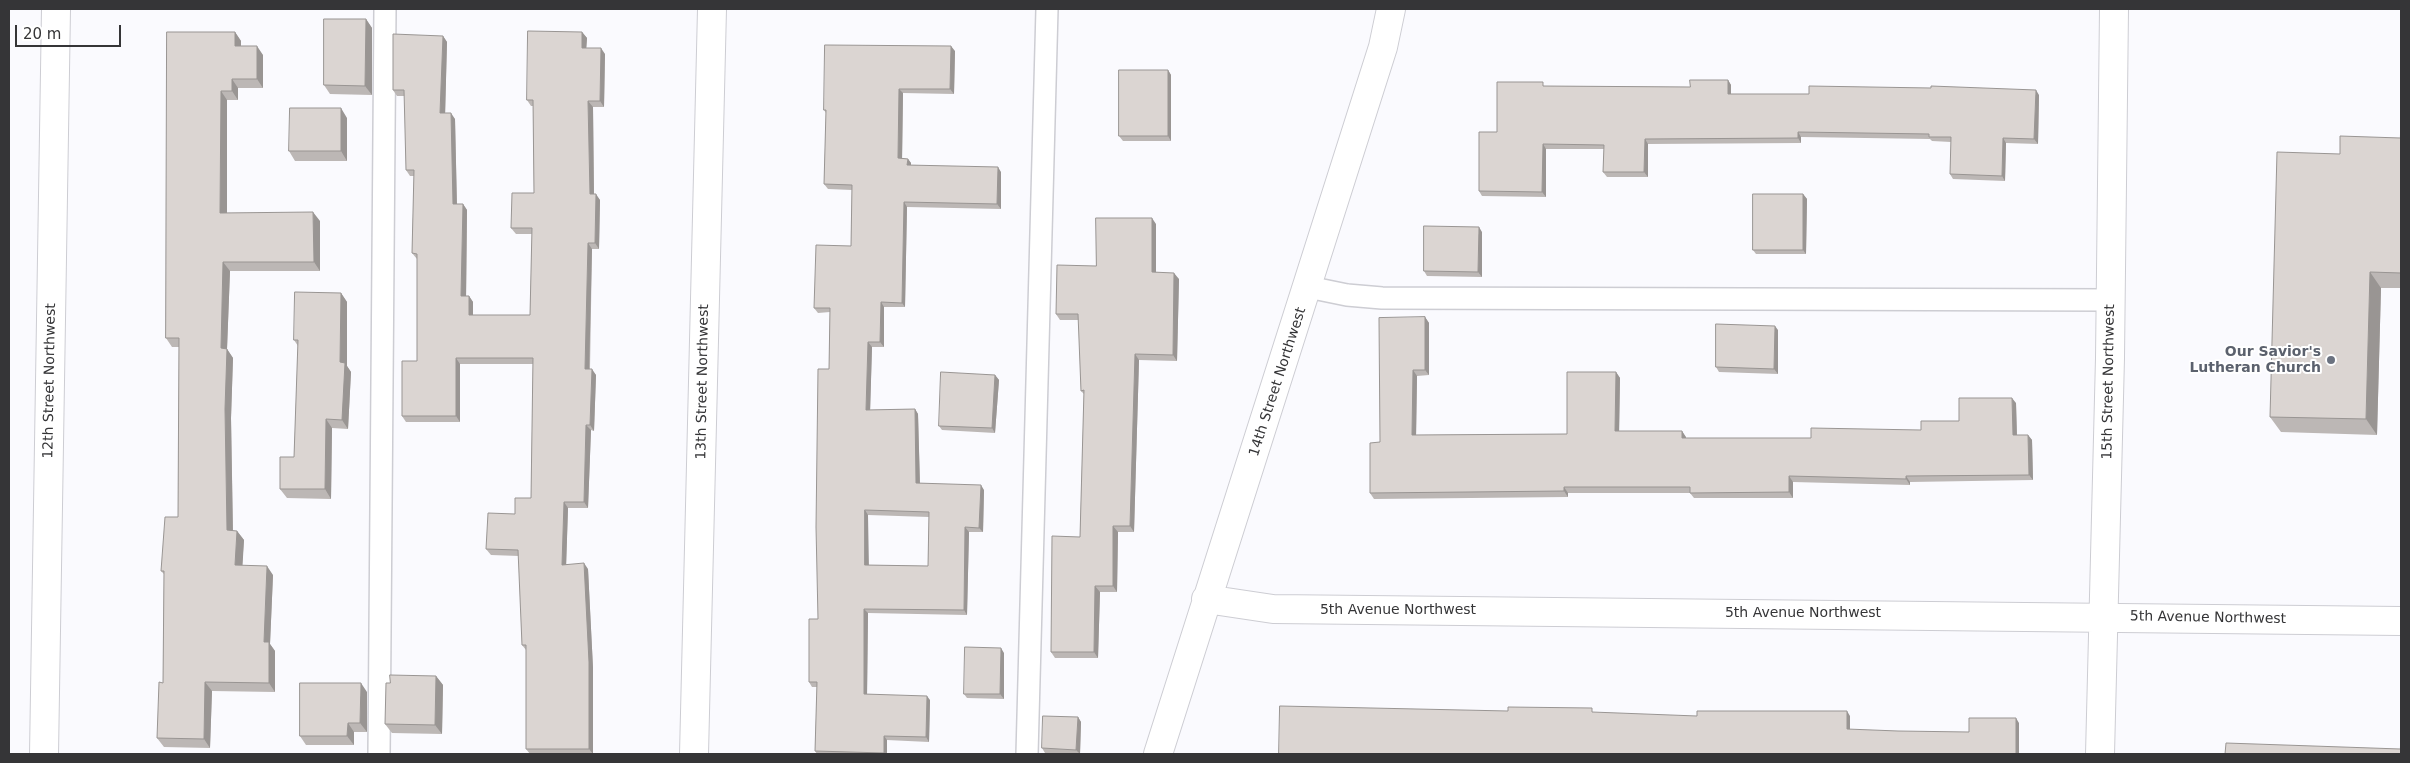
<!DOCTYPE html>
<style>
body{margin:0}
#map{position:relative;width:2410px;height:763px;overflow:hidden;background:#fafafe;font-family:"DejaVu Sans",sans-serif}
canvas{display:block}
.frame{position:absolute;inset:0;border:10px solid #353537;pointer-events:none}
.scale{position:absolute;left:15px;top:25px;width:106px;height:22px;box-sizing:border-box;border:2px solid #353537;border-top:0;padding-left:6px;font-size:15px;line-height:18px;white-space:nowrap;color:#353537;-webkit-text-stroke:4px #fff;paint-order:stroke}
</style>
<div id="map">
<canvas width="2410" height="763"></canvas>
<div class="frame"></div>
<div class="scale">20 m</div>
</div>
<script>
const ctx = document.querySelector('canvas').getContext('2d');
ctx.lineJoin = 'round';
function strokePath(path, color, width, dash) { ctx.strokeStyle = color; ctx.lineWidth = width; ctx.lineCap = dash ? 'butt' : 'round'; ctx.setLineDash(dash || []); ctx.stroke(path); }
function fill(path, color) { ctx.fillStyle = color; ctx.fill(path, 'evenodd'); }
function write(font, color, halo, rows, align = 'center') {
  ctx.font = font + ' "DejaVu Sans",sans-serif'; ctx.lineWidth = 4; ctx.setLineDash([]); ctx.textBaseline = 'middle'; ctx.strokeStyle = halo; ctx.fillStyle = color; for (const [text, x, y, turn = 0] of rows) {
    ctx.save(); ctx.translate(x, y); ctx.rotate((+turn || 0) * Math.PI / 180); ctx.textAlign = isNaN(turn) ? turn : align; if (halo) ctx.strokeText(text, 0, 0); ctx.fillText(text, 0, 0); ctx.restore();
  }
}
const lane = new Path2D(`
 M1308 287 1347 295 1382 298 2111 300
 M379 754 385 9
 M1027 754 1047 9`);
const street = new Path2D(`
 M1206 599 1273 609 2401 621
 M44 754 56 9
 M694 754 712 9
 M1158 754 1383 47 1391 9
 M2100 754 2110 358 2114 9`);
strokePath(lane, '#cdcdd3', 24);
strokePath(street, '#cdcdd3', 30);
strokePath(lane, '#fff', 21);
strokePath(street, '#fff', 28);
fill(new Path2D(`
 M366 19 372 28V95L330 94 324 85Z
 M167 32H235L241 41V46L263 55V88H238V100H227V213L320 221V271H230L227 349 233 358 231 418 233 531H237L244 540 242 566 273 575 270 644 275 651V692L212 691 210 748 164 747 157 738 163 683 164 574 161 571 178 517 179 347H172L166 338Z
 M582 32 587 38 586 48 605 54 604 107H593L594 194 600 200 599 249H592L590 369 596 375 594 431 591 430 588 508H568L566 564 588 569 593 668V754H530L526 749V650L522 645 519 556 491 555 486 549 515 514 531 498 533 364H460V422H406L402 416 417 361V259L412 253 414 176H410L406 170 405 96H397L393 90 443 36 447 42 445 113 455 119 457 204H463L467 210 466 296H469L473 302V315H530L532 234H516L511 228 534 193 533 106H531L527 100Z
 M955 51 954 94 903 93 902 158 908 159 911 163V165L1001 172V209L907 207 905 307H884V347H872L870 410 915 409 918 414 920 483 984 490 983 532H969L967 615 868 613 867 694 930 700 929 742 887 740V754H817L815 751 817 687H812L809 682 818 619 829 369 830 312 818 313 814 308 851 246 852 190 828 189 824 184 826 113 824 110ZM868 515 929 517 928 566 868 565Z
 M1168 70 1171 75V141H1123L1119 136Z
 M1728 80 1731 85V94L2039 95 2038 144 2006 143 2005 181 1953 179 1950 174 1951 142 1932 141 1930 139 1801 137V143L1648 144V177H1607L1603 172 1604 149H1546V197L1482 196 1479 191 1497 132 1546 86 1690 87Z
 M2401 112V288H2381L2377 435 2281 432 2270 417 2340 154 2400 138Z
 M347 118V161H295L289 151Z
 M1803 194 1807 199 1806 254H1756L1753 250Z
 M1156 224V272L1179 279 1177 361 1139 360 1134 532H1118L1117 592H1100L1098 658H1055L1051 652 1080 537 1084 394 1081 391 1079 320H1060L1056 314 1096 266Z
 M1482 232V277L1427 276 1424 271Z
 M341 293 347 302V366L351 372 348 429 332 428 331 499 287 498 280 489 294 457 298 346 294 340Z
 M1425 317 1429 323V375L1417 376 1416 435 1567 434 1616 372 1620 378 1619 431H1682L1686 438H1811L1921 430 1959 421 2016 403 2017 435H2028L2032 440 2033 480 1910 482V485L1793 482V498H1694L1690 493H1568V497L1374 499 1370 493 1380 442Z
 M1778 330V374L1719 372 1716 367Z
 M995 375 999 380 995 433 942 430 939 426Z
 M1004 653V699L967 698 964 694Z
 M436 676 443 685 442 734 392 733 385 724 390 683Z
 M367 692V732H354V745H306L300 736Z
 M1078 717 1081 722 1080 754 1045 753 1042 748Z`), '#bcb7b5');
fill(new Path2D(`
 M366 19 372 28V95L365 86Z
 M235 32 241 41V55L235 46Z
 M582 32 587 38 586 54 582 48Z
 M443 36 447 42 445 119 440 113Z
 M257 46 263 55V88L257 79Z
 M951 46 955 51 954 94 950 89Z
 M601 48 605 54 604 107 600 101Z
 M1168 70 1171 75V141L1168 136Z
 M232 79 238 88V100L232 91Z
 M1728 80 1731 85V99L1728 94Z
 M899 89 903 93 902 163 898 158Z
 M2036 90 2039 95 2038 144 2034 139Z
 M221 91 227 100V222L220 213Z
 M588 101 593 107 594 200 590 194Z
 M341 108 347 118V161L341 151Z
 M451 113 455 119 457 210 453 204Z
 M1798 132 1801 137V143L1798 138Z
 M2003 138 2006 143 2005 181 2002 176Z
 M1645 139 1648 144V177L1644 172Z
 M1543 144 1546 149V197L1542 192Z
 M908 159 911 163V170L907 165Z
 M998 167 1001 172V209L997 204Z
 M596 194 600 200 599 249 595 243Z
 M1803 194 1807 199 1806 254 1803 250Z
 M904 202 907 207 905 307 902 303Z
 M463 204 467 210 466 302 461 296Z
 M313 212 320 221V271L314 262Z
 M1152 218 1156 224V278L1152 272Z
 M1479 227 1482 232V277L1478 272Z
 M588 243 592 249 589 375 585 369Z
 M223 262 230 271 227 349 233 358 231 418 233 539 227 530 225 409 221 348Z
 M2370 272 2381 288 2377 435 2366 419Z
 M1174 273 1179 279 1177 361 1173 355Z
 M341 293 347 302V366L351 372 348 429 342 420 340 362Z
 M469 296 473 302V321L469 315Z
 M881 302 884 307V347L880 342Z
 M1425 317 1429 323V375L1425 370Z
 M1775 326 1778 330V374L1774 369Z
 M868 342 872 347 870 415 866 410Z
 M1135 354 1139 360 1134 532 1130 526Z
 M456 358 460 364V422L456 416Z
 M592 369 596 375 594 431 590 425Z
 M1413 370 1417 376 1416 440 1412 435Z
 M1616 372 1620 378 1619 437 1615 431Z
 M995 375 999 380 995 433 992 428Z
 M2012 398 2016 403 2017 440 2013 435Z
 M915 409 918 414 920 488 916 483Z
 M326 419 332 428 331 499 325 489Z
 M586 425 591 430 588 508 584 502Z
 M1682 431 1686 437V443L1682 438Z
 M2028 435 2032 440 2033 480 2029 475Z
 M1789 476 1793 482V498L1789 492Z
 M1906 476 1910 482V485L1906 479Z
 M981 485 984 490 983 532 979 528Z
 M1564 487 1568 493V497L1564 491Z
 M564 502 568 508 566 570 562 565Z
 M865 510 868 515 869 570 865 565Z
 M1113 526 1118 532 1117 592 1113 586Z
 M965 527 969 532 967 615 964 610Z
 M237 531 244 540 242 574 235 565Z
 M584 563 588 569 593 668V754L589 749Z
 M267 566 273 575 270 644 275 651V692L269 683 264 642Z
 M1095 586 1100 592 1098 658 1094 652Z
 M864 609 868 613 867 698 864 694Z
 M1001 648 1004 653V699L1000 694Z
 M436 676 443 685 442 734 435 725Z
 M205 682 212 691 210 748 204 739Z
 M361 683 367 692V732L360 723Z
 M927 696 930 700 929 742 926 737Z
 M1847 711 1850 716V734L1847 729Z
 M1078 717 1081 722 1080 754 1076 750Z
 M2016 718 2019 723V754H2016Z
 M348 723 354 732V745L347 736Z
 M884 736 887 740V754H884Z`), '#999593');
const building = new Path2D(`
 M324 19H366L365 86 324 85Z
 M528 31 582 32V48H601L600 101H588L590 194H596L595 243H588L585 369H592L590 425H586L584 502H564L562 565 584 563 589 662V749H526V645H522L518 550 486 549 488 513 515 514V498H531L533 358H456V416H402V361H417V254L412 253 414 170H406L404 90H393V34L443 36 440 113H451L453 204H463L461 296H469V315H530L532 228H511L512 193H534L533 100H527Z
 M167 32H235V46H257V79H232V91H221L220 213 313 212 314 262H223L221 348 227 349 225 409 227 530 237 531 235 565 267 566 264 642H269V683L205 682 204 739 157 738 159 682 163 683 164 571H161L165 517H178L179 338H166Z
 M825 45 951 46 950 89H899L898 158 908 159 907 165 998 167 997 204 904 202 902 303 881 302 880 342H868L866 410 915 409 916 483 981 485 979 528 965 527 964 610 864 609V694L927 696 926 737 884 736V753L815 751 817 682H809V619H818L816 527 818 369H829L830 308H814L816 245 851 246 852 185 824 184 826 110H824ZM865 510 929 512 928 566 865 565Z
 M1119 70H1168V136H1119Z
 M1690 80H1728V94H1809V86L1931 88V86L2036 90 2034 139 2003 138 2002 176 1950 174 1951 137H1929V134L1798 132V138L1645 139 1644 172H1603L1604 145 1543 144 1542 192 1479 191V132H1497V82H1543V86L1690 87Z
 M290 108H341V151H289Z
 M2401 112V273L2370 272 2366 419 2270 417 2277 152 2340 154V136L2400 138Z
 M1753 194H1803V250H1753Z
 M1096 218H1152V272L1174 273 1173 355 1135 354 1130 526H1113V586H1095L1094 652H1051L1052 536 1080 537 1084 390 1081 391 1078 314H1056L1057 265 1096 266Z
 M1424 226 1479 227 1478 272 1424 271Z
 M295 292 341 293 340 362 345 363 342 420 326 419 325 489H280V457H294L298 340H294Z
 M1425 317V370H1413L1412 435 1567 434V372H1616L1615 431H1682V438H1811V428L1921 430V421H1959V398H2012L2013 435H2028L2029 475 1906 476V479L1789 476V492L1690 493V487H1564V491L1370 493V443L1380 442 1379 318Z
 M1716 324 1775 326 1774 369 1716 367Z
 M941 372 995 375 992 428 939 426Z
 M965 647 1001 648 1000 694H964Z
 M390 675 436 676 435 725 385 724 386 683H390Z
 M300 683H361L360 723H348L347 736H300Z
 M1280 706 1508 711V707L1592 708V712L1697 716V711H1847V729L1898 731 1969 732V718H2016V754H1279Z
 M1043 716 1078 717 1076 750 1042 748Z
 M2401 729V754H2225L2226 743 2400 749Z`);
fill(building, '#dbd5d2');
strokePath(building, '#999593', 1);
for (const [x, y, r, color] of [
 [2331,360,5,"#6b7280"]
]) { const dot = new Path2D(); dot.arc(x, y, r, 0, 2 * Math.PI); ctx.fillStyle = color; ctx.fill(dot); strokePath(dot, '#fff', 2); }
write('bold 14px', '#5b616d', '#fff', [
 ["Our Savior's",2321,352],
 ["Lutheran Church",2321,368]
], 'right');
write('14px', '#353537', '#fff', [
 ["12th Street Northwest",50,381,-89],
 ["13th Street Northwest",703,382,-89],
 ["14th Street Northwest",1278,382,-72],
 ["15th Street Northwest",2109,382,-89],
 ["5th Avenue Northwest",1398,610],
 ["5th Avenue Northwest",1803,613],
 ["5th Avenue Northwest",2208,618,1]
]);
</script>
